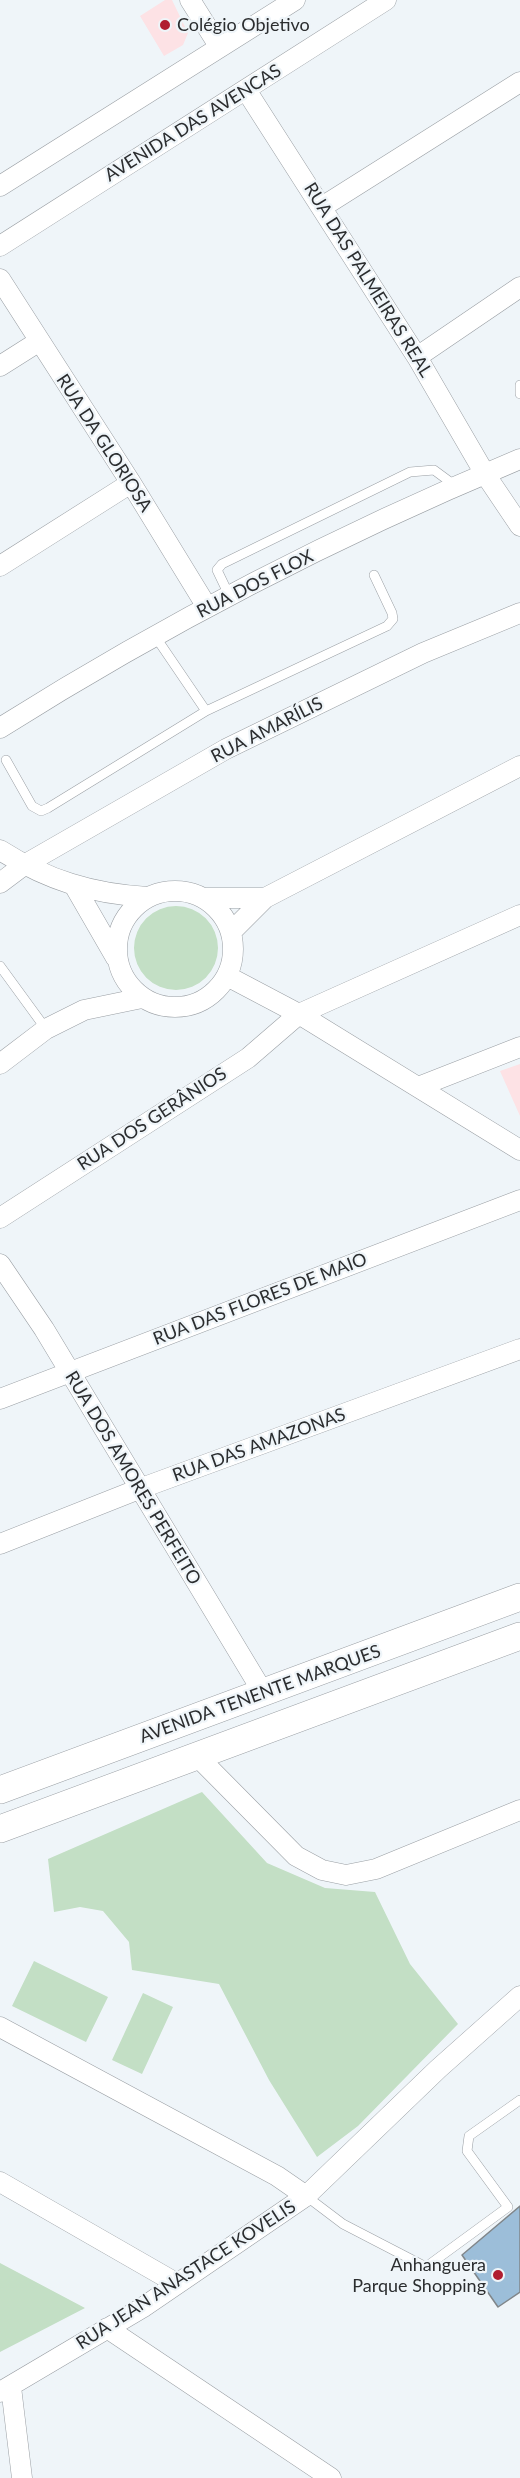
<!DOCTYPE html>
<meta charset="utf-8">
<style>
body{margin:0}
canvas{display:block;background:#eff5f9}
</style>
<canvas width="520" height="2478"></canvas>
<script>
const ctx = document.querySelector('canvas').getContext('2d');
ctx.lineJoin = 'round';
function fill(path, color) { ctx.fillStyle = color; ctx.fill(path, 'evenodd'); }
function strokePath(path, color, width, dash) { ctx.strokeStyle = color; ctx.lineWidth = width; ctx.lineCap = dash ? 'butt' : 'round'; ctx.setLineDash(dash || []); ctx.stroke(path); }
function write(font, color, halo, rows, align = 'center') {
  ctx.font = font + ' Lato,sans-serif'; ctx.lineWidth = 4.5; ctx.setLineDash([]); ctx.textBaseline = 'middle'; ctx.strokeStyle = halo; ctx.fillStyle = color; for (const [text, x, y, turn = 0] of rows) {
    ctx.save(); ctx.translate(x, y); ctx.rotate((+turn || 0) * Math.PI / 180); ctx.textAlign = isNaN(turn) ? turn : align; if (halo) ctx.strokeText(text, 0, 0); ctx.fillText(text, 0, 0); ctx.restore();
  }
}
fill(new Path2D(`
 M165 0H172L188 33 183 45 164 56 140 16Z
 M520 1064V1116L500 1071Z`), '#fde2e5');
fill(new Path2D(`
 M134 948a42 42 0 1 1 84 0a42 42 0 1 1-84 0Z
 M202 1792 267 1863 325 1888 375 1892 410 1964 458 2024 358 2126 317 2157 269 2080 219 1984 132 1970 129 1942 103 1911 80 1907 54 1912 48 1859Z
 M34 1961 108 1997 86 2042 12 2006Z
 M143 1993 173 2007 142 2074 112 2060Z
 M0 2263 85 2308 0 2352Z`), '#c3dfc5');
const building = new Path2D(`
 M520 2206V2292L498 2307 462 2255Z`);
fill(building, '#9cbed9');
strokePath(building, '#80868a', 1.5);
const service = new Path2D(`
 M520 385V394
 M229 595 217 570 222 564 410 472 434 470 457 487
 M155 636 206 711
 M6 760 32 806 41 811 48 808 206 711 387 626 393 619 392 613 374 575
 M0 966 46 1029
 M306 2196 343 2224 426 2267 508 2207 467 2151 469 2136 520 2100`);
const minor = new Path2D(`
 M190 0 219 46
 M246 90 417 357 485 474 520 526
 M0 186 295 0
 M322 207 520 82
 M0 246 386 0
 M0 279 131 483 207 607
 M417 357 520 287
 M0 366 38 342
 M0 566 131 483
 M0 728C165 624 340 534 520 459
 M0 850C47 880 92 894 148 897
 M0 883 24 865 226 749 423 653 520 613
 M75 887 116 958
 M117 949a58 58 0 1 1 116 0a58 58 0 1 1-116 0Z
 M205 898H265
 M231 932 265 898 520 766
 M227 976 299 1014 520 1150
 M0 1064 46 1029 84 1010 142 998
 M418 1087 520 1047
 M0 1218 248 1058 299 1014 520 915
 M0 1264 44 1329 264 1694
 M0 1399 520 1200
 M0 1544 139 1489 520 1349
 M198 1757 296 1856 322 1870 346 1875 376 1869 520 1810
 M0 2027 277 2176 306 2196
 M0 2182 176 2283
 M107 2328 331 2478
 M11 2387 22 2478
 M0 2392 142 2308 306 2196 438 2069 520 1996`);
const secondary = new Path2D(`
 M0 1790 520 1597
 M0 1829 520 1636`);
strokePath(service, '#9a9fa4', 10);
strokePath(minor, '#9a9fa4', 21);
strokePath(secondary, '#9a9fa4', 28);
strokePath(service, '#fff', 9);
strokePath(minor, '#fff', 20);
strokePath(secondary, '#fff', 27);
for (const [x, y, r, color] of [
 [165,25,6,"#b01d30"],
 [498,2275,6,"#b01d30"]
]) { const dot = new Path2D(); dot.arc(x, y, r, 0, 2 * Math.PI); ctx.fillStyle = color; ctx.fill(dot); strokePath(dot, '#eff5f9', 2); }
write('18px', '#2b2d2f', '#eff5f9', [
 ["Colégio Objetivo",177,25],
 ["Anhanguera",486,2265,"right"],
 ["Parque Shopping",486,2286,"right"]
], 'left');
write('18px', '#2b2d2f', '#eff5f9', [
 ["AVENIDA DAS AVENCAS",193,123,-32],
 ["RUA DAS PALMEIRAS REAL",368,280,58],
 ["RUA DA GLORIOSA",104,443,57],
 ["RUA DOS FLOX",255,584,-27],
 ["RUA AMARÍLIS",267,730,-27],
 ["RUA DOS GERÂNIOS",152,1119,-33],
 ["RUA DAS FLORES DE MAIO",260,1299,-21],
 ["RUA DAS AMAZONAS",259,1445,-20],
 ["RUA DOS AMORES PERFEITO",133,1478,59],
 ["AVENIDA TENENTE MARQUES",260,1694,-20],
 ["RUA JEAN ANASTACE KOVELIS",186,2275,-33]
]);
</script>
